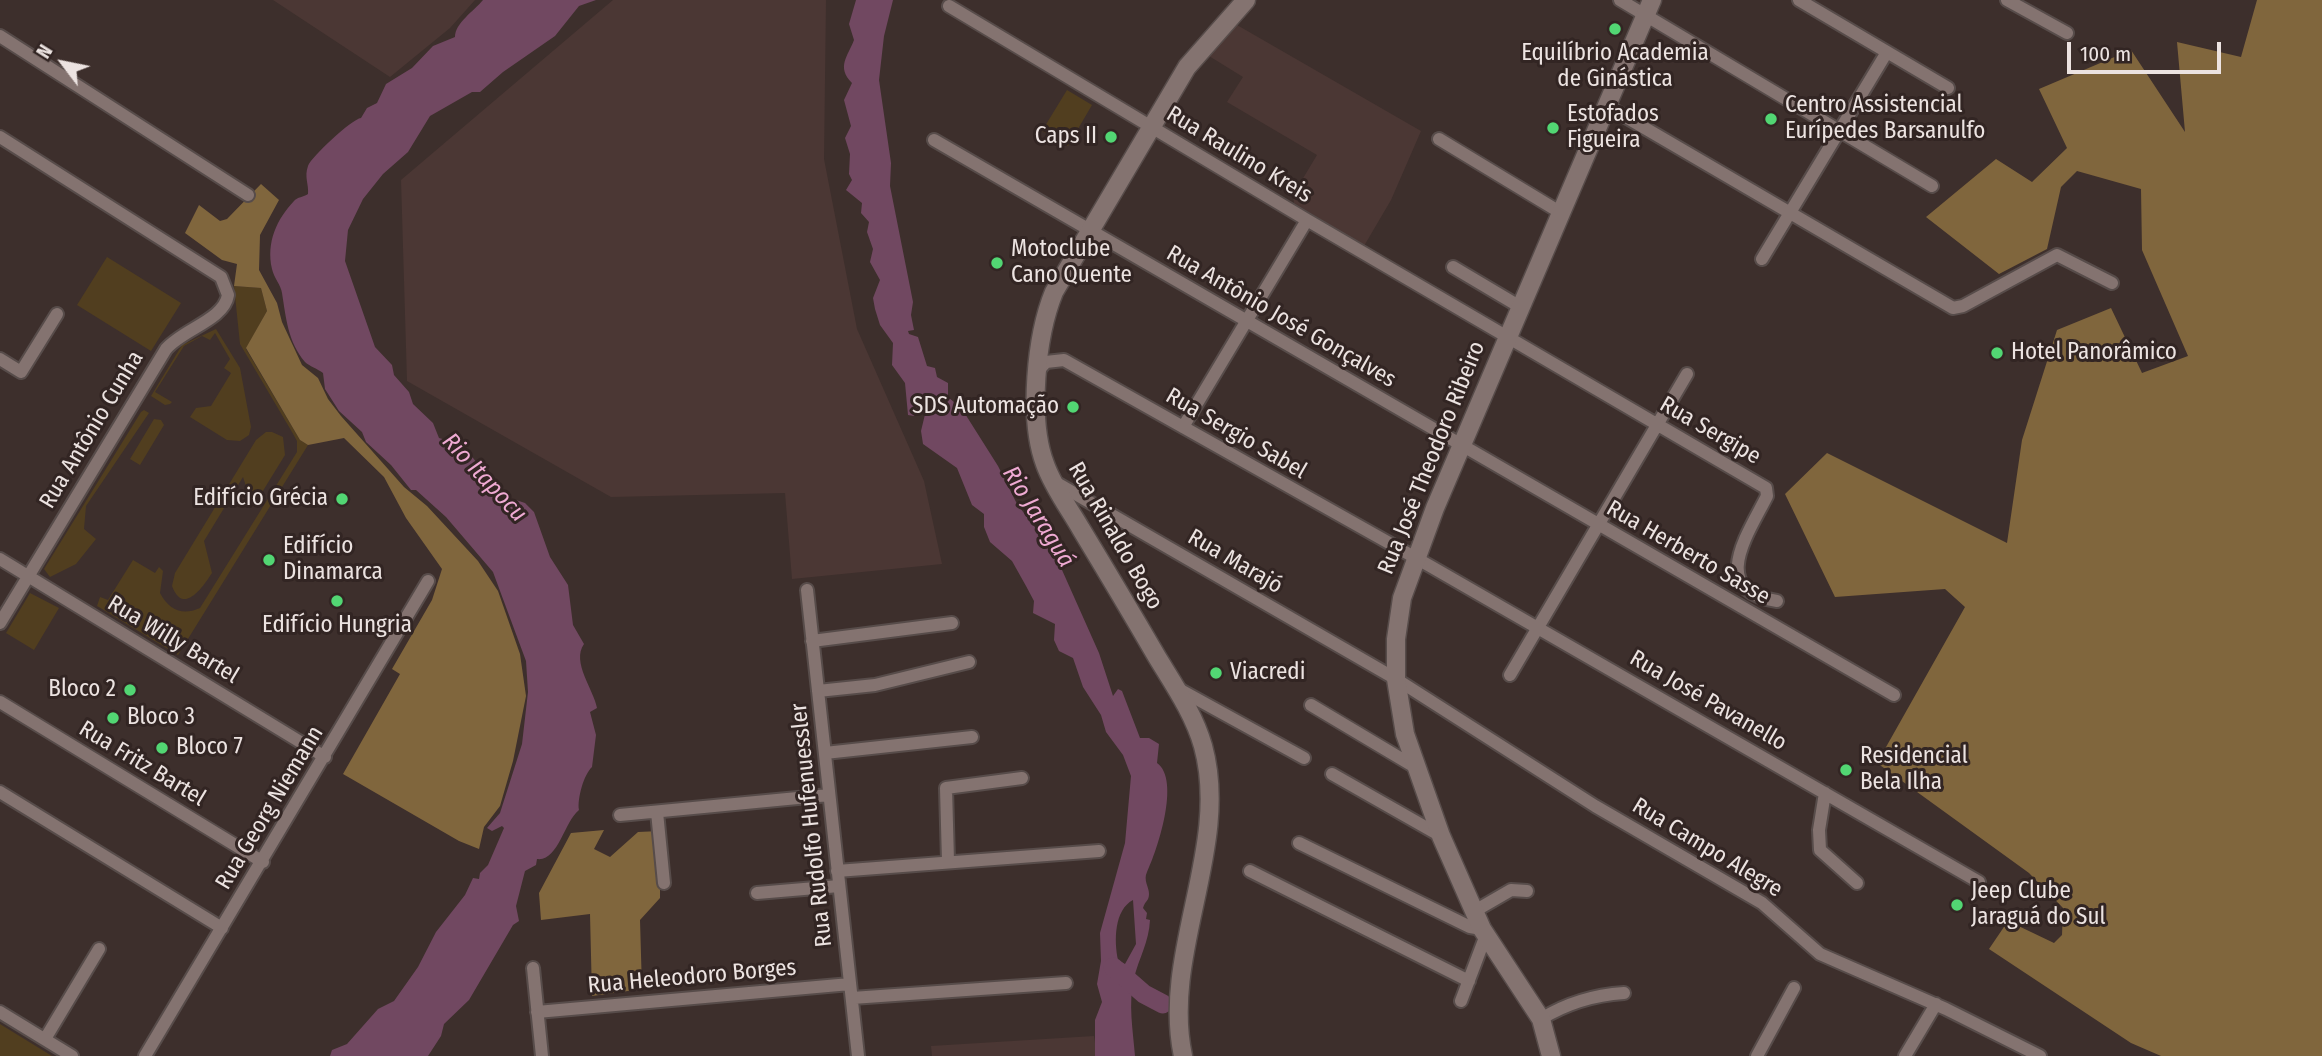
<!DOCTYPE html>
<meta charset="utf-8">
<style>
body{margin:0}
#map{position:relative;width:2322px;height:1056px;overflow:hidden;background:#3d2f2c;font-family:"Fira Sans Condensed",sans-serif}
canvas{display:block}
.north{position:absolute;left:28px;top:28px;width:70px;height:70px;-webkit-text-stroke:5px #322523;paint-order:stroke;rotate:302deg;font-size:19px;font-weight:700;line-height:28px;text-align:center;color:#ece3e1}
.north::after{content:'';display:block;margin:auto;width:24px;height:32px;background:#ece3e1;clip-path:polygon(50% 0,100% 100%,50% 72%,0 100%)}
.scale{position:absolute;left:2067px;top:42px;width:154px;height:32px;box-sizing:border-box;border:4px solid #ece3e1;border-top:0;padding-left:9px;font-size:21px;line-height:24px;white-space:nowrap;color:#ece3e1;-webkit-text-stroke:5px #322523;paint-order:stroke}
</style>
<div id="map">
<canvas width="2322" height="1056"></canvas>
<div class="north">N</div>
<div class="scale">100 m</div>
</div>
<script>
const ctx = document.querySelector('canvas').getContext('2d');
ctx.lineJoin = 'round';
function fill(path, color) { ctx.fillStyle = color; ctx.fill(path, 'evenodd'); }
function strokePath(path, color, width, dash) { ctx.strokeStyle = color; ctx.lineWidth = width; ctx.lineCap = dash ? 'butt' : 'round'; ctx.setLineDash(dash || []); ctx.stroke(path); }
function write(font, color, halo, rows, align = 'center') {
  ctx.font = font + ' "Fira Sans Condensed",sans-serif'; ctx.lineWidth = 6; ctx.setLineDash([]); ctx.textBaseline = 'middle'; ctx.strokeStyle = halo; ctx.fillStyle = color; for (const [text, x, y, turn = 0] of rows) {
    ctx.save(); ctx.translate(x, y); ctx.rotate((+turn || 0) * Math.PI / 180); ctx.textAlign = isNaN(turn) ? turn : align; if (halo) ctx.strokeText(text, 0, 0); ctx.fillText(text, 0, 0); ctx.restore();
  }
}
fill(new Path2D(`
 M273 0H475L450 28 390 77Z
 M613 0H826L824 159 857 329 924 481 942 564 792 579 785 493 611 497 407 381 401 180Z
 M1237 25 1421 131 1391 200 1364 246 1294 203 1293 195 1317 155 1227 102 1243 77 1209 56Z
 M1094 1036 1097 1056H932L931 1046Z`), '#4b3734');
fill(new Path2D(`
 M1067 90 1092 105 1068 146 1042 131Z
 M107 257 181 303 151 351 77 305Z
 M234 286 261 288 267 311 246 349 300 440 308 445 178 655 97 606 100 597 108 600 133 560 155 573 159 567 163 571 160 593C169 610 182 616 200 608L297 452V441L292 432 240 344Z
 M216 329 240 368 251 427 249 435 240 441 227 440 190 417 196 408 211 406 231 373 224 368 230 359 215 333 210 340 202 336 184 346 155 392 172 402 170 404 165 405 151 396 182 345Z
 M144 410 149 413 86 506 84 529 96 539 76 564 50 577 44 569 141 412Z
 M154 419 161 420 164 425 140 465 130 459Z
 M266 432H272L283 437 285 455 253 507 243 477 204 541 212 573C203 587 183 616 172 586L175 573 256 440Z
 M30 593 59 608 34 650 6 633Z
 M0 1024 52 1056H0Z`), '#513e1f');
fill(new Path2D(`
 M2257 0H2322V1056H2161L2131 1043 1989 949 2008 921 2054 943 2062 935 2063 908 2029 873 1877 763 1965 607 1945 589 1835 597 1785 494 1827 453 2007 543 2022 440 2057 330 2111 308 2142 373 2188 356 2142 250 2141 189 2077 171 2061 187 2047 249 1999 274 1926 217 1996 159 2032 182 2067 148 2039 89 2131 50 2185 132 2177 42 2241 57Z
 M261 184 279 200 260 235 259 270 277 303 282 322 302 365 318 378 328 399 341 416 404 487 427 506 478 561 498 591 520 654 526 696 513 761 500 806 484 827 479 849 459 841 343 774 400 674 392 669 432 600 442 569 406 518 384 477 344 438 308 445 300 440 246 348 267 311 261 288 234 286 237 264 222 260 185 233 199 205 220 221 227 219Z
 M604 830 594 849 610 857 638 832 660 831V898L640 920 642 989 592 996 590 914 541 920 539 893 571 833Z`), '#80663d');
fill(new Path2D(`
 M483 0H596L579 6 555 36 503 72 480 92H472L430 116 408 152 383 174 363 199 348 230 345 261 375 347 392 365 394 375 409 392 413 404 433 423 439 438 453 442 473 458 481 468 484 484 495 498 516 500 525 503 534 512 550 557 568 585 573 625 584 644C571 662 594 690 597 708L590 712 596 735 592 767C584 774 577 799 579 810 564 822 558 862 537 859L536 865 525 871 516 906 519 921 513 925 469 1000 444 1024 441 1036 428 1056H330L332 1050 347 1044 378 1009 394 1001 418 967 436 932 465 895 473 878 479 879 480 873 488 865 504 828 502 826 492 831 487 828 500 813 522 744 528 692 526 661 493 572 446 517 416 490H411L391 465 366 442 362 432 339 411 325 389 323 373C318 369 309 366 305 362 288 342 286 318 282 293 281 285 274 278 272 269 266 242 277 219 294 201 297 197 304 197 308 194 309 184 304 177 308 166 312 156 352 119 361 118L367 108 377 103 386 84 412 68 433 46 455 37C455 23 474 11 483 0Z
 M856 0H893L884 36 879 80 891 163 890 186 913 302 911 315 914 330 908 331 909 334 918 337 927 366 935 368 937 377 948 383V397L962 409 998 466 1017 504 1054 552 1099 653 1113 696 1118 689 1122 691 1140 738H1149L1159 744 1157 763C1181 780 1157 851 1147 872 1143 880 1149 887 1149 894 1149 901 1145 901 1143 908L1147 913 1146 919 1150 920C1149 942 1139 958 1134 978 1128 1004 1133 1030 1135 1056H1095V1020L1102 1002 1097 984 1101 961 1100 933 1125 843 1131 776 1123 755 1106 732 1101 715 1083 687 1073 658 1059 651 1054 640 1055 624 1033 613 1034 601 1026 586 1012 561 990 542 984 527V514L972 505 957 468 923 444 921 431 927 406 923 403 914 416 908 415 905 383 892 365 893 343 880 325 875 309 873 298 880 280 870 262 873 249 867 232 869 222 861 213 862 203 846 190 852 180 849 174 850 154 845 138 851 126 844 100 852 83C836 67 848 56 854 40L849 24ZM1133 900 1136 944 1125 964 1118 960C1114 941 1114 910 1133 900Z`), '#714861');
strokePath(new Path2D(`
 M1113 967 1144 994 1163 1004`), '#714861', 19);
const street = new Path2D(`
 M1620 0 1932 186
 M1799 0 1948 88
 M2007 0 2067 33
 M949 6 1307 220 1766 488 1767 496C1748 534 1707 591 1777 601
 M0 36 248 195
 M1607 106 1953 308 1963 306 2057 255 2112 283
 M0 137 221 277 228 295C224 320 183 329 166 349L0 623
 M1439 139 1563 214
 M934 140 1894 695
 M1762 259 1887 52
 M1453 267 1522 308
 M0 359 21 372 57 314
 M1038 371 1046 362 1064 360 1430 566 1979 882
 M1183 427 1307 220
 M1053 481 1396 679 1595 806 1762 903 1820 954 1946 1009 2040 1056
 M0 559 325 757
 M807 590 858 1056
 M812 641 952 623
 M1510 675 1687 374
 M1175 687 1304 758
 M818 691 875 685 969 662
 M0 702 263 862
 M1311 705 1415 767
 M825 753 972 737
 M1332 774 1441 836
 M0 792 222 928
 M1825 793 1819 830 1820 850 1857 883
 M657 812 664 883
 M620 815 829 795
 M1299 843 1470 927 1482 929
 M948 861 946 788 1022 778
 M837 871 1099 851
 M1250 871 1469 981
 M757 893 839 886
 M1473 912 1511 890 1527 891
 M533 968 542 1056
 M852 998 1066 983
 M1461 1001 1486 935
 M0 1012 72 1056
 M537 1012 850 984
 M1541 1019C1567 1003 1593 995 1624 993
 M45 1039 99 949
 M145 1056 428 581
 M1757 1056 1794 988
 M1905 1056 1936 1004`);
const secondary = new Path2D(`
 M1183 1056C1161 953 1231 847 1203 746 1194 714 1174 685 1157 657 1132 614 1107 572 1081 529 1069 508 1053 487 1045 464 1028 419 1036 336 1054 292L1187 67 1246 0
 M1551 1056 1541 1019 1482 929 1441 836 1405 734 1396 679V639L1402 598 1435 508 1652 0`);
strokePath(street, '#574c4a', 16);
strokePath(secondary, '#574c4a', 21);
strokePath(street, '#847370', 12);
strokePath(secondary, '#847370', 18);
for (const [x, y, r, color] of [
 [1615,29,7,"#52d673"],
 [1771,119,7,"#52d673"],
 [1553,128,7,"#52d673"],
 [1111,137,7,"#52d673"],
 [997,263,7,"#52d673"],
 [1997,353,7,"#52d673"],
 [1073,407,7,"#52d673"],
 [342,499,7,"#52d673"],
 [269,560,7,"#52d673"],
 [337,601,7,"#52d673"],
 [1216,673,7,"#52d673"],
 [130,690,7,"#52d673"],
 [113,718,7,"#52d673"],
 [162,748,7,"#52d673"],
 [1846,770,7,"#52d673"],
 [1957,905,7,"#52d673"]
]) { const dot = new Path2D(); dot.arc(x, y, r, 0, 2 * Math.PI); ctx.fillStyle = color; ctx.fill(dot); strokePath(dot, '#322523', 2.5); }
write('23px', '#ece3e1', '#322523', [
 ["Equilíbrio Academia",1615,54,"center"],
 ["de Ginástica",1615,80,"center"],
 ["Centro Assistencial",1785,106],
 ["Eurípedes Barsanulfo",1785,132],
 ["Estofados",1567,115],
 ["Figueira",1567,141],
 ["Caps II",1097,137,"right"],
 ["Motoclube",1011,250],
 ["Cano Quente",1011,276],
 ["Hotel Panorâmico",2011,353],
 ["SDS Automação",1059,407,"right"],
 ["Edifício Grécia",328,499,"right"],
 ["Edifício",283,547],
 ["Dinamarca",283,573],
 ["Edifício Hungria",337,626,"center"],
 ["Viacredi",1230,673],
 ["Bloco 2",116,690,"right"],
 ["Bloco 3",127,718],
 ["Bloco 7",176,748],
 ["Residencial",1860,757],
 ["Bela Ilha",1860,783],
 ["Jeep Clube",1971,892],
 ["Jaraguá do Sul",1971,918]
], 'left');
write('23px', '#ece3e1', '#322523', [
 ["Rua Raulino Kreis",1239,155,31],
 ["Rua Antônio José Gonçalves",1281,317,30],
 ["Rua Antônio Cunha",92,430,-59],
 ["Rua Sergipe",1710,431,30],
 ["Rua Sergio Sabel",1236,434,30],
 ["Rua José Theodoro Ribeiro",1432,458,-68],
 ["Rua Rinaldo Bogo",1115,536,60],
 ["Rua Herberto Sasse",1688,553,30],
 ["Rua Marajó",1235,562,30],
 ["Rua Willy Bartel",173,640,31],
 ["Rua José Pavanello",1708,701,30],
 ["Rua Fritz Bartel",142,764,31],
 ["Rua Georg Niemann",270,808,-59],
 ["Rua Rudolfo Hufenuessler",812,825,-96],
 ["Rua Campo Alegre",1707,848,31],
 ["Rua Heleodoro Borges",692,977,-5]
]);
write('italic 24px', '#efaad3', '#322523', [
 ["Rio Itapocu",484,478,47],
 ["Rio Jaraguá",1038,517,58]
]);
</script>
